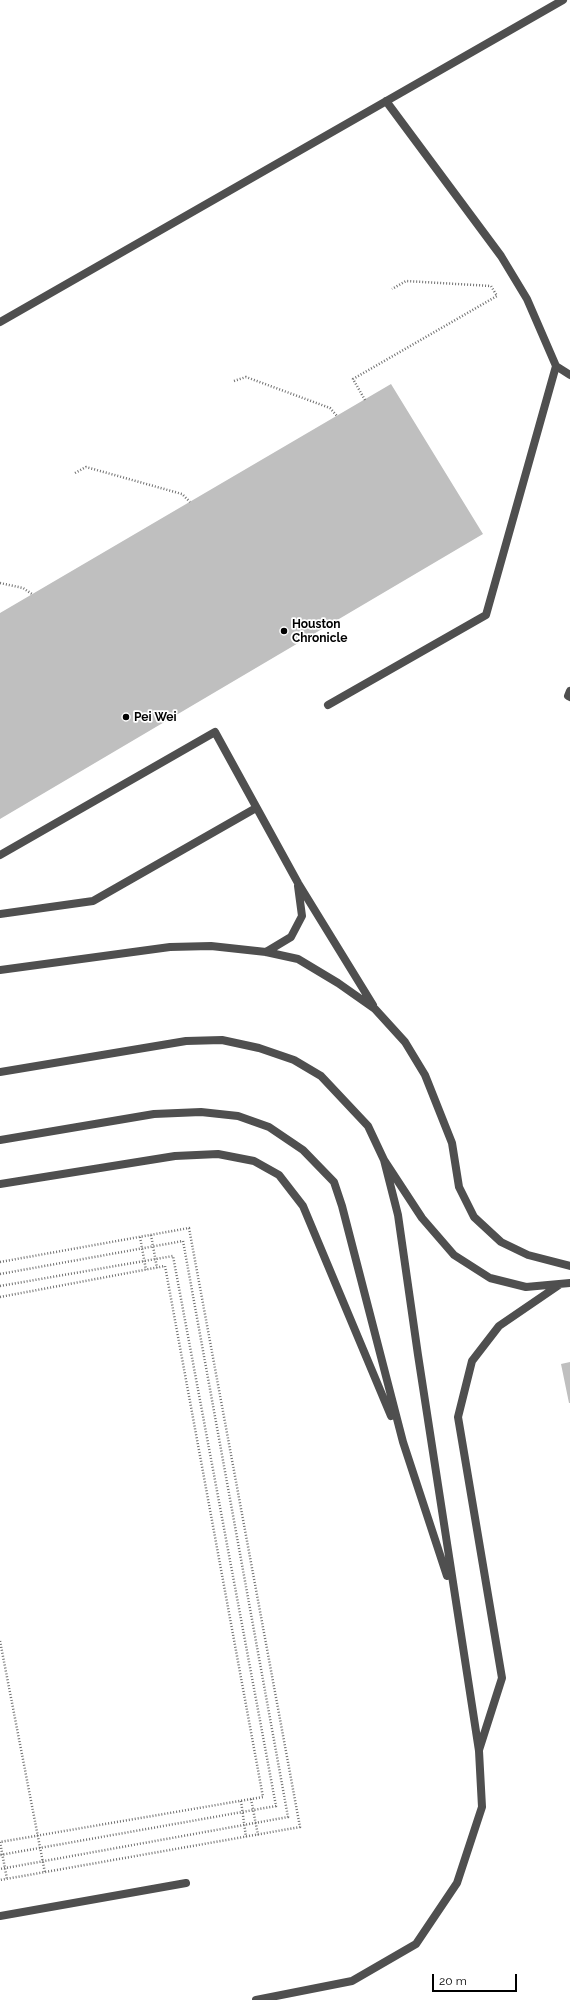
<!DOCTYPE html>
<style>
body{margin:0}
#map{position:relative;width:570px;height:2000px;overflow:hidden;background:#fff;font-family:Raleway,sans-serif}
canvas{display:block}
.scale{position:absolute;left:432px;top:1974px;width:85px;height:18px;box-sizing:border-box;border:2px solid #000;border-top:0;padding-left:5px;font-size:12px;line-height:14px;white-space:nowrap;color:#000;-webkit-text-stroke:3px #fff;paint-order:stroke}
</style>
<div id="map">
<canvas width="570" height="2000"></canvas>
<div class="scale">20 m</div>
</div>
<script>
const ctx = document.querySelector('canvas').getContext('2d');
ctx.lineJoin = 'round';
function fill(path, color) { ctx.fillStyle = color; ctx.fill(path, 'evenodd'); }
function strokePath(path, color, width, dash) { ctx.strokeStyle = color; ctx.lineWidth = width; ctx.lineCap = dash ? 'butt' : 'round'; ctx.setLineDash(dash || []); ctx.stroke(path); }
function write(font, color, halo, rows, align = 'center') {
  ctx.font = font + ' Raleway,sans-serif'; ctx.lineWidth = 3.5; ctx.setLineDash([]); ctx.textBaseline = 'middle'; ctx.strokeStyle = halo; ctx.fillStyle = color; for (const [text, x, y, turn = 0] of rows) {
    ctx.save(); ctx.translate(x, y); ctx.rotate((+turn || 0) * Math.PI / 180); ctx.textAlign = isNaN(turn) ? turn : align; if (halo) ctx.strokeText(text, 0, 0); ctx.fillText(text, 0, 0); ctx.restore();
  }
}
fill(new Path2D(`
 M391 384 483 534 0 819V613Z
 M570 1362V1403H569L561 1364Z`), '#bfbfbf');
strokePath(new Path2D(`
 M234 381 246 377 330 408 337 416
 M365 400 353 379 497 296 491 286 406 281 392 289
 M75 473 86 467 182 494 190 502
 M0 583 23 588 32 594
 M151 1235 157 1268
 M140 1237 146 1270
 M0 1262 189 1228 300 1827 0 1880
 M0 1274 183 1241 288 1817 0 1869
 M0 1286 173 1256 276 1806 0 1855
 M0 1297 165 1266 263 1797 0 1842
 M0 1641 45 1873
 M251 1799 258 1835
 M241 1801 246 1837
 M0 1842 7 1879`), '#717171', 2.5, [1, 2]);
strokePath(new Path2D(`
 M386 101 501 256 527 299 556 366 570 375
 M0 322 563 0
 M570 691 568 696 570 697
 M328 705 486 615 556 366
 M0 855 215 732 298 883 373 1005
 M0 914 93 901 256 808
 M266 952 291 937 302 916 298 886
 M0 970 170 947 211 946 266 952 298 959 338 983 375 1009 405 1042 425 1075 452 1143 459 1187 474 1217 501 1242 528 1255 570 1266
 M0 1072 186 1041 222 1040 259 1048 294 1060 321 1076 368 1126 384 1160 422 1218 454 1255 490 1278 526 1287 570 1283
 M0 1140 154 1114 201 1112 238 1116 269 1127 303 1150 334 1182 342 1206 403 1442 447 1576
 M0 1184 175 1156 218 1154 254 1161 279 1175 303 1206 391 1416
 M479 1750 502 1678 458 1417 472 1361 499 1326 559 1285
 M0 1916 186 1883
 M256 2000 352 1981 416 1944 457 1883 482 1807 479 1751 418 1355 398 1215 384 1160`), '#4f4f4f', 8);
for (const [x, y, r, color] of [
 [284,631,4,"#000"],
 [126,717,4,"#000"]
]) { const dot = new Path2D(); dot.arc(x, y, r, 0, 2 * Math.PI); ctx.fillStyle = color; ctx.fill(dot); strokePath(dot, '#fff', 1.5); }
write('bold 12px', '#000', '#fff', [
 ["Houston",292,624],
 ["Chronicle",292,638],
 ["Pei Wei",134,717]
], 'left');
</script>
